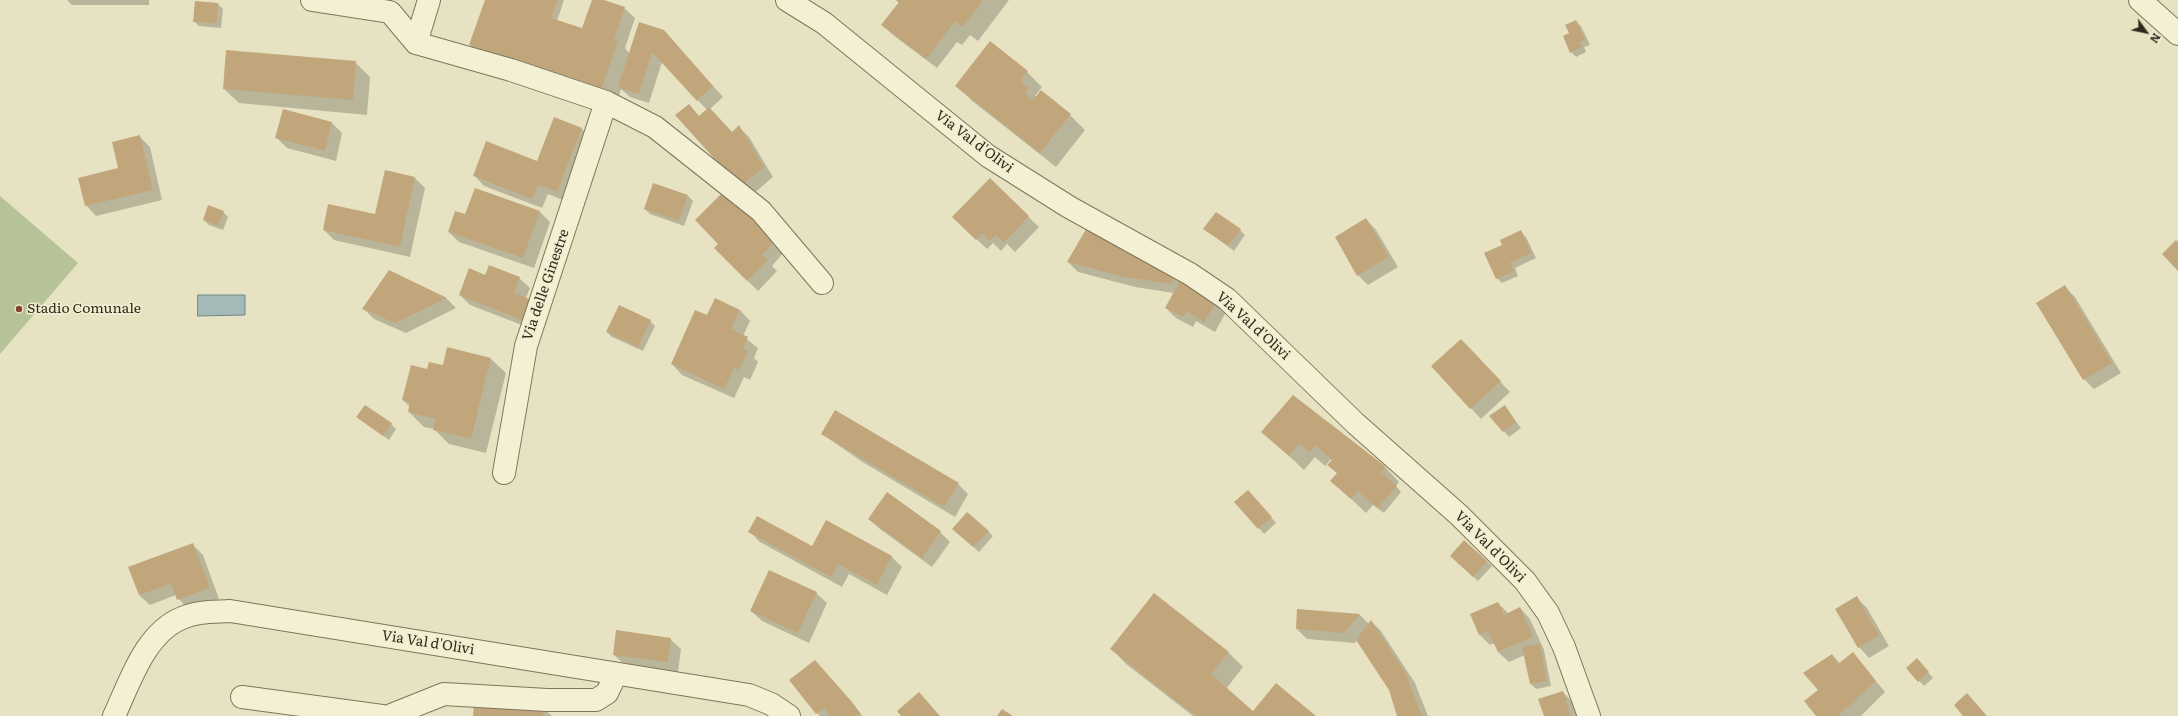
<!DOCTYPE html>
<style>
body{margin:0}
#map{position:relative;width:2178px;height:716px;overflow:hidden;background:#e7e3c2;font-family:Literata,serif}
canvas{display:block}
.north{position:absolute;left:2126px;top:12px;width:40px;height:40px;-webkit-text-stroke:3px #f0edd0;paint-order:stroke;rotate:123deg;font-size:11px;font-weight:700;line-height:16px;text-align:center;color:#302a1e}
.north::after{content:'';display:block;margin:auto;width:14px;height:18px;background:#302a1e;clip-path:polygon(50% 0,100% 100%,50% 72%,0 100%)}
</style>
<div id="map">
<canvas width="2178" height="716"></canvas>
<div class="north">N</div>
</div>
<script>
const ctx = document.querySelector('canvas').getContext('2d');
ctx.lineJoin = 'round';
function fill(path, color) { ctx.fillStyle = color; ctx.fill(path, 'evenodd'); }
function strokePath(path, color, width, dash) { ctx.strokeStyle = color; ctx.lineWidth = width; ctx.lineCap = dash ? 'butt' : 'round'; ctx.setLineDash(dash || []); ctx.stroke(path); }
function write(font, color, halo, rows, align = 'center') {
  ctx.font = font + ' Literata,serif'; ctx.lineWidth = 3; ctx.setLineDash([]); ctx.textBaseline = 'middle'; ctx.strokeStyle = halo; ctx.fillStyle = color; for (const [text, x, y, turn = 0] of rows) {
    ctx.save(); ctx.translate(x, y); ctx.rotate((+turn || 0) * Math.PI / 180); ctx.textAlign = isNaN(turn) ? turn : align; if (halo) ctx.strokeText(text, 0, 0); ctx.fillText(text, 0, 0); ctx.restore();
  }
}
fill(new Path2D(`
 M0 196 78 263 0 354Z`), '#b6c398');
const water = new Path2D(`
 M198 295H245V315L198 316Z`);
fill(water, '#a4bab8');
strokePath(water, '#6c8785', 1);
fill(new Path2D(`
 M67 0H149V5H72Z
 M486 0H564L557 21 586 31 593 0H601L624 8 635 18 625 48 630 54 664 31 723 97 710 109 732 133 739 127 749 137 773 177 751 196 688 105 700 117 707 110 662 62 649 103 630 97 621 89 616 105 485 60 470 45Z
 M896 0H1009L978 41 970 35 962 45 957 42 937 68 893 35 883 25 899 3Z
 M218 4 223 9 221 28 199 26 194 21Z
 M1576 21 1581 26 1590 45 1584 47 1586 52 1576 57 1571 52 1570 34Z
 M991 43 1027 72 1042 87 1035 96 1037 97 1041 92 1070 115 1085 130 1056 167 971 100 957 85Z
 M355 62 370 77 367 115 239 103 224 89Z
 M283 111 332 123 342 133 336 161 287 148 277 138Z
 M582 129 592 139 568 202 548 194 542 208 484 186 474 175 537 162Z
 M139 136 150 147 162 200 96 216 86 205 120 169Z
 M385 171 415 178 425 188 410 257 334 240 324 230 376 215Z
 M990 180 1039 227 1015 252 1007 244 1001 251 993 243 987 249 964 227Z
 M475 189 540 212 550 222 534 268 459 242 449 232 466 215Z
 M724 192 784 252 772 266 777 271 758 291 715 248 720 244Z
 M688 196 693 201 684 226 650 214 645 209Z
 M223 212 228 217 223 230 209 225 204 220Z
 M1366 219 1376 230 1398 267 1368 285 1358 275Z
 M1205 229 1240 230 1245 235 1234 251Z
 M1521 232 1526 237 1536 258 1515 268 1518 276 1502 283 1497 278 1503 245Z
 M1068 262 1176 275 1226 312 1215 332 1196 321 1193 327 1176 318 1166 308 1174 293 1135 287 1078 272Z
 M390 271 446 298 456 308 406 333 374 319 364 309Z
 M486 276 519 278 530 288 526 298 535 330 470 305 460 295Z
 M2065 287 2075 297 2121 373 2094 389 2084 379Z
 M740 310 750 321 743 336 758 348 754 358 758 362 750 380 744 377 734 398 682 375 672 364 707 317Z
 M650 321 655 326 643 351 612 337 607 332Z
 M448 348 491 359 506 373 486 453 449 444 434 429 424 427 409 412 410 407 403 400 427 370 443 366Z
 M1471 351 1510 392 1481 419 1432 367Z
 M1293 397 1385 467 1399 482 1396 486 1401 492 1384 513 1373 505 1366 513 1332 481 1338 474 1329 465 1332 461 1331 459 1325 466 1315 457 1304 470 1263 432Z
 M1505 407 1521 428 1509 437 1491 416Z
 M358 417 391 424 396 429 389 440Z
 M822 434 958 484 968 494 955 517 861 461Z
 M1253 496 1276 523 1264 534 1236 502Z
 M869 519 940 532 950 542 932 567 880 529Z
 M827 521 892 557 902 567 887 595 849 574 842 587 760 542 749 531 812 548Z
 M988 531 993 536 979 552 959 534Z
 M1464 541 1492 566 1478 581 1456 561Z
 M193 545 203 555 219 599 188 610 176 595 150 605 139 595Z
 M816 593 827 603 809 643 762 621 751 611Z
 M1856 597 1867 608 1889 646 1869 658 1859 647Z
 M1498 603 1509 614 1520 608 1530 619 1544 650 1551 686 1536 689 1531 684 1525 655 1509 662 1498 652 1495 643 1490 645 1480 635 1471 615Z
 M1298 610 1360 615 1369 624 1371 621 1381 631 1415 683 1428 716H1398L1390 690 1357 640 1355 643 1307 639 1297 629Z
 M670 639 681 649 678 672 625 665 614 655Z
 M1112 649 1228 652 1243 667 1226 689 1254 713 1315 716H1193L1126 664Z
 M1853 653 1885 692 1861 716H1818L1820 690 1832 655 1840 663Z
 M1922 665 1933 678 1924 686 1907 668Z
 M825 672 853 703 862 716H820L817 713Z
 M1563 692 1573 703 1578 716H1545Z
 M543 708 552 716H474Z`), '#0003');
fill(new Path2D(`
 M485 0H558L551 18 582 28 592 0H604L625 7 614 39 618 41 601 90 469 45Z
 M896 0H983L963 27 955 21 926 59 881 25 899 2Z
 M195 1 218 3 217 23 193 22Z
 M1576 20 1585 40 1579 42 1582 47 1570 53 1563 36 1569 33 1565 25Z
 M639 22 664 30 713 86 697 101 652 52 639 94 618 87Z
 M990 41 1028 71 1020 81 1029 88 1025 93 1033 100 1041 90 1071 114 1040 153 955 86Z
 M226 50 356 61 353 100 223 89Z
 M689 104 699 116 709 107 732 132 739 125 764 167 740 187 675 115Z
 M283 109 332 122 325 151 275 138Z
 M554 117 582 128 557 192 538 185 532 199 473 176 486 141 537 161Z
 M140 135 153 190 85 206 78 178 118 168 112 142Z
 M385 170 415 177 400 247 323 230 328 204 375 214Z
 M990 178 1029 216 1004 243 996 235 990 241 982 233 976 240 952 217Z
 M653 183 688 195 679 221 644 209Z
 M475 188 540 211 523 258 448 232 455 211 465 214Z
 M724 191 775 241 762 255 768 260 747 281 714 248 718 244 695 220Z
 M208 205 224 211 218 226 203 220Z
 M1216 212 1241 229 1228 246 1203 229Z
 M1366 218 1389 257 1357 276 1335 237Z
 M1089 224 1176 274 1171 284 1124 277 1067 262Z
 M1521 230 1531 253 1510 263 1514 271 1496 279 1484 253 1502 245 1500 240Z
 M2176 240 2178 242V271L2162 254Z
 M489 265 520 277 514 293 532 300 524 321 459 295 469 268 485 275Z
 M389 270 447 298 395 323 362 309Z
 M1181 279 1217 301 1204 322 1186 311 1183 317 1165 308Z
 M2065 285 2112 363 2083 380 2036 303Z
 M715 298 740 310 731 329 748 337 743 348 748 351 739 370 734 368 724 389 671 364 695 310 707 315Z
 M619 305 651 320 638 347 606 332Z
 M1461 339 1501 381 1470 409 1431 366Z
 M447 347 491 358 471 439 433 430 435 419 408 412 410 402 402 400 411 365 427 369 429 362 443 365Z
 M1293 395 1385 466 1381 472 1397 486 1378 508 1358 491 1351 499 1330 481 1337 473 1327 465 1332 460 1315 445 1310 452 1299 443 1289 456 1261 432Z
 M365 405 392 423 383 436 356 417Z
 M1505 405 1516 422 1503 432 1489 416Z
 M835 410 959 483 944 507 821 434Z
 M1248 490 1272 517 1258 529 1234 502Z
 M887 492 941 531 922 558 868 519Z
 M967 512 989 531 973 547 952 529Z
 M757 516 812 546 826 520 892 556 877 585 838 564 831 577 748 532Z
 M1464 540 1487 561 1473 577 1450 556Z
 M193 543 210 588 177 600 171 584 139 595 128 567Z
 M769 570 817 592 798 633 750 611Z
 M1154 593 1229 652 1211 674 1253 711 1276 683 1316 716H1197L1185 708 1110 649Z
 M1857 596 1879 635 1858 648 1835 609Z
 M1498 602 1504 615 1520 607 1533 637 1498 652 1488 631 1479 635 1470 614Z
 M1297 609 1360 614 1344 633 1296 629Z
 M1371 620 1405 672 1422 716H1397L1389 690 1356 640Z
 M616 630 671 638 668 662 613 655Z
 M1540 644 1547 681 1530 684 1522 647Z
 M1853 652 1876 681 1838 716H1816L1804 701 1818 690 1803 673 1832 654 1838 664Z
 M1917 658 1929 672 1918 682 1906 668Z
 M815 660 844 693 861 714 858 716H830L824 708 816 714 789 680Z
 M1563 691 1571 716H1544L1538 699Z
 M919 692 940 716H901L897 711Z
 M1967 693 1987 716H1963L1954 705Z
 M474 704 544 707 543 716H473Z
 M1002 709 1013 716H997Z`), '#c1a67c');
const minor = new Path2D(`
 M312 0 390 12 416 43 511 70 606 102 655 127 761 211 822 283
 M787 0 824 23 988 156 1069 207 1190 274 1227 299 1355 423 1459 515 1525 581 1548 613 1564 647 1589 716
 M2140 0 2178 34
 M416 43 429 0
 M504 473 526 346 606 102
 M242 697 382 716
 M114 716C130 682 145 633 182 618 197 611 214 612 230 611L749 695 771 704 789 716
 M389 716 444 694 547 700H596L607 693 616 674`);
strokePath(minor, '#7f755b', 24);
strokePath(minor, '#f3f0d4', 22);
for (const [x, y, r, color] of [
 [19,309,4,"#864333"]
]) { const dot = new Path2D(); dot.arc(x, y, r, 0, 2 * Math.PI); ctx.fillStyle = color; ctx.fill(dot); strokePath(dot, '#f0edd0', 1.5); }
write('14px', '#302a1e', '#f0edd0', [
 ["Via Val d'Olivi",974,142,37],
 ["Via delle Ginestre",546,285,-71],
 ["Via Val d'Olivi",1253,326,42],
 ["Via Val d'Olivi",1490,547,45],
 ["Via Val d'Olivi",428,643,9]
]);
write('14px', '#302a1e', '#f0edd0', [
 ["Stadio Comunale",27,309]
], 'left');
</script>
